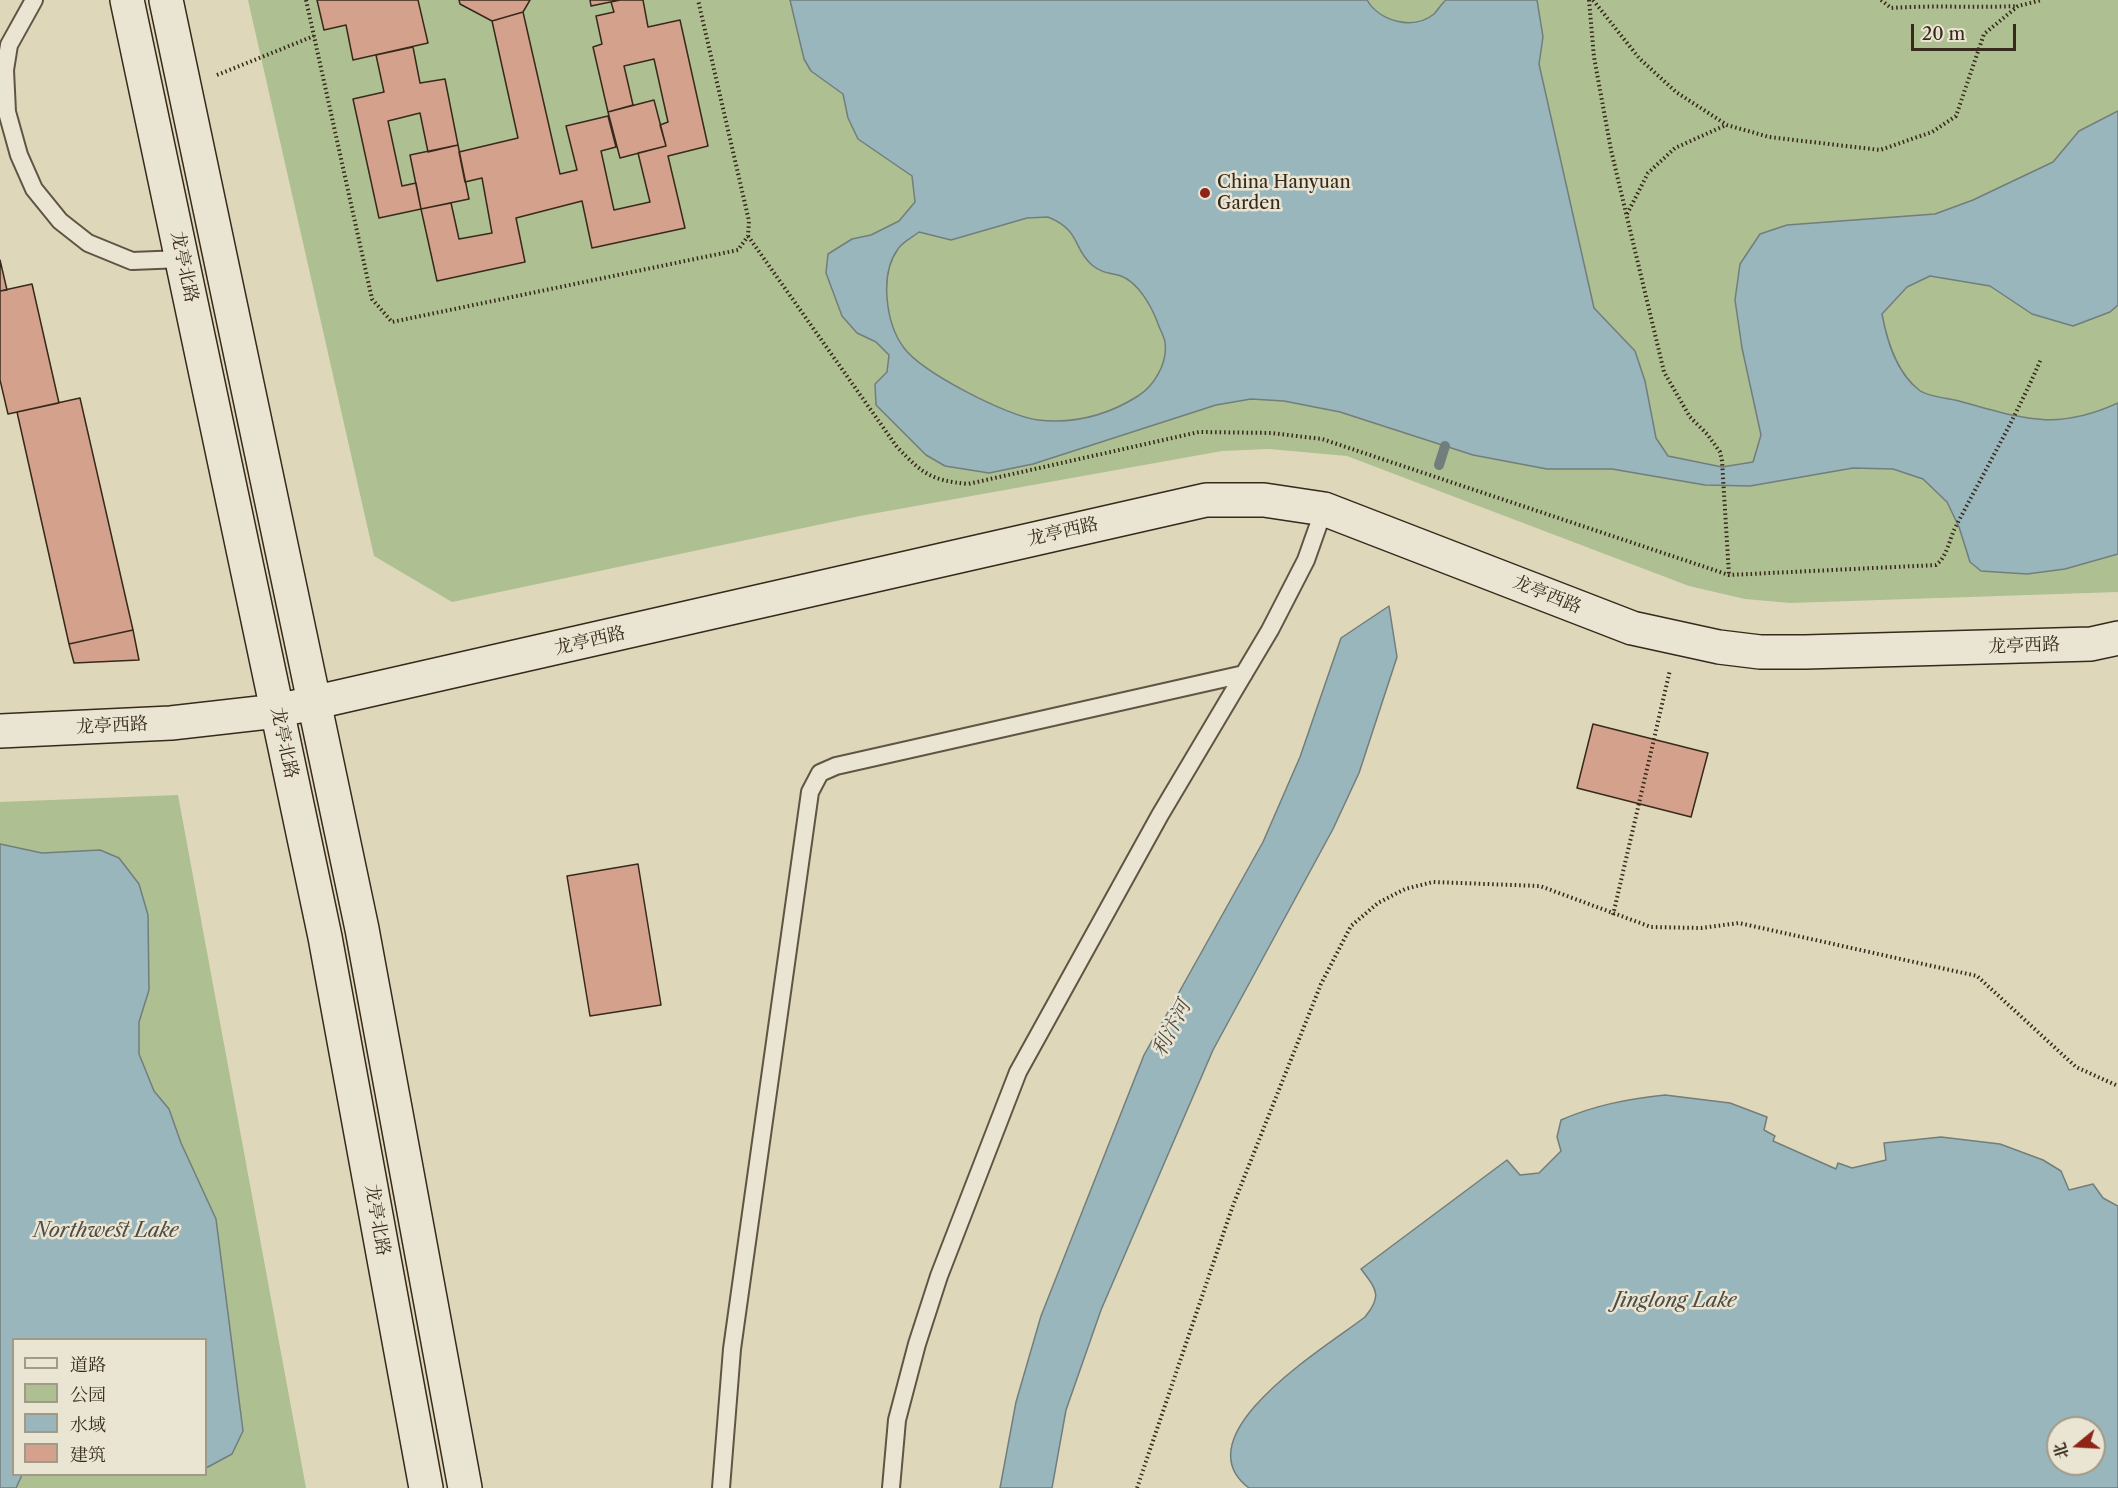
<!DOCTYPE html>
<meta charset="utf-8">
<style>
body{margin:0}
#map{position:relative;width:2118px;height:1488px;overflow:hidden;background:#dfd7ba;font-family:"Libre Caslon Text","Noto Serif SC",serif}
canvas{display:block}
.legend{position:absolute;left:12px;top:1338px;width:195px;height:138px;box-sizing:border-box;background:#eae5d2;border:2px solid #a29a89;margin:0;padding:8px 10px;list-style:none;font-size:18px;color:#37291b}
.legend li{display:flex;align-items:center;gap:12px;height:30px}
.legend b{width:30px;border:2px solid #a29a89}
.north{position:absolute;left:2046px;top:1416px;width:60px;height:60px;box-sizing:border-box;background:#eae5d2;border:2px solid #a29a89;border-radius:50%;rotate:252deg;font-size:16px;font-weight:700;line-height:24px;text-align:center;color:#37291b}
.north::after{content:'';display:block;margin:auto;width:21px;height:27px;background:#8f2418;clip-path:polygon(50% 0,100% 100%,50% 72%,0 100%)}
.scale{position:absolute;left:1911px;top:24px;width:105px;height:27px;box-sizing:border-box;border:3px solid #37291b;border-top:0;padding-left:8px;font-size:18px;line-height:21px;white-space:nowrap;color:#37291b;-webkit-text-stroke:4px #eae5d2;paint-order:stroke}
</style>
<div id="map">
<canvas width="2118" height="1488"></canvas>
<ul class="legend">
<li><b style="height:8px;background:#eae5d2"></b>道路</li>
<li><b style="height:16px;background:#aebf92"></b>公园</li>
<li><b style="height:16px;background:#99b6bc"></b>水域</li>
<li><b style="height:16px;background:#d4a28c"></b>建筑</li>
</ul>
<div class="north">北</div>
<div class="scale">20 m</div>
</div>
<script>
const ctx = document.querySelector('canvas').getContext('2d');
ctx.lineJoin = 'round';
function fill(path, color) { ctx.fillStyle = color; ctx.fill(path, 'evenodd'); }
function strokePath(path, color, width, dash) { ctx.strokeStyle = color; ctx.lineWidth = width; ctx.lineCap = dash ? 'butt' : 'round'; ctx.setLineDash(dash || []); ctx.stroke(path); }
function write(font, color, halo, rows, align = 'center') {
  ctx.font = font + ' "Libre Caslon Text","Noto Serif SC",serif'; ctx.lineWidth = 5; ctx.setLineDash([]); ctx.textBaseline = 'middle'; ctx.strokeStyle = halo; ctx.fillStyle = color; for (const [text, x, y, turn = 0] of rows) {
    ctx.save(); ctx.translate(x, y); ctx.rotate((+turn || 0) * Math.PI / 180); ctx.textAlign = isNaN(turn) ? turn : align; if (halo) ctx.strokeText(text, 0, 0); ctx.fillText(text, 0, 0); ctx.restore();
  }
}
fill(new Path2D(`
 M248 0H2118V592L1790 603 1745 599 1689 586 1347 456 1269 449 1222 451 860 516 452 602 374 556Z
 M178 795 306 1488H0V802ZM14 1340H206V1474H14Z`), '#aebf92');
const water = new Path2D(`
 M790 0H1367C1379 21 1413 31 1434 14 1438 10 1441 4 1446 0H1537L1543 37 1539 64 1594 308 1635 351 1645 381 1656 438 1668 456 1722 467 1753 462 1761 435 1742 348 1735 300 1740 264 1760 234 1787 225 1935 214 1973 200 2053 162 2079 131 2118 111V305L2110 312 2073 326 2032 314 1990 286 1930 276 1907 287 1882 314C1887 341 1896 372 1919 390 1928 397 1948 398 1959 401 2022 418 2055 432 2118 403V554L2065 569 2027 574 1981 571 1970 562 1959 527 1947 502 1923 479 1893 469 1853 468 1750 486 1705 485 1612 469H1547L1473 455 1340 412 1284 401 1251 399 1216 405 1033 464 989 473 945 466 926 455 876 405 875 384 887 372 889 355 876 342 857 333 842 316 826 273 828 254 852 239 871 235 899 221 915 202 912 176 858 139 848 118 843 94 811 71 804 59ZM1048 217C1082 231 1072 248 1092 265 1101 273 1111 273 1121 276 1138 282 1151 306 1157 321 1159 328 1164 336 1165 342 1168 363 1154 386 1138 396 1108 415 1074 424 1038 420 1007 416 923 373 904 348 886 324 879 275 898 249 902 242 913 237 919 232L951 240 1027 218Z
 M1389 606 1397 657 1359 773 1333 829 1213 1050 1101 1310 1066 1410 1052 1488H1000L1016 1402 1041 1316 1144 1055 1263 842 1300 757 1341 638Z
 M0 844 42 853 100 850 119 858 139 884 148 915 149 990 139 1022V1054L154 1091 169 1109 181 1143 216 1219 243 1431 232 1454 206 1468V1340H14V1474L22 1475 16 1488H0Z
 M1665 1095 1730 1103 1767 1117 1764 1130 1775 1136 1773 1141 1836 1169 1838 1163 1852 1168 1886 1160 1884 1143 1941 1137 2000 1144 2043 1160 2061 1171 2069 1190 2093 1184 2103 1198 2118 1206V1488H1249C1179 1435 1329 1345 1365 1317 1383 1295 1376 1289 1361 1269L1507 1160 1520 1175 1539 1173 1561 1151 1557 1137 1561 1120C1595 1105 1628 1099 1665 1095ZM2058 1428H2094V1464H2058Z`);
fill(water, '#99b6bc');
strokePath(water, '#727e7c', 1.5);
strokePath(new Path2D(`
 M1439 465 1445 446`), '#727e7c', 10);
const building = new Path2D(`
 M317 0H418L428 43 353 60 346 25 324 30Z
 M459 0H530L523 12 492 21 460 4Z
 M590 0H620L591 6Z
 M620 0H643L648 27 680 20 708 146 668 156 685 228 592 248 582 201 516 218 525 262 437 281 421 209 451 203 459 239 492 233 482 178 465 182 459 152 518 138 492 21 523 12 560 174 577 170 566 126 608 116 616 147 601 151 614 210 650 202 638 153 666 146 660 125 668 122 654 59 624 66 633 105 608 112 593 47 602 44 596 16 614 12 611 2Z
 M413 47 420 83 445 79 458 145 428 152 420 113 388 121 402 186 416 183 421 209 379 218 353 99 384 92 376 55Z
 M654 100 666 146 620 158 608 112Z
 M458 145 469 199 421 209 410 155Z
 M0 260 7 290 0 291Z
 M32 284 59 403 8 414 0 380V291Z
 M80 398 133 630 69 644 17 412Z
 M133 630 139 660 74 663 69 644Z
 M1593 724 1708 753 1691 817 1577 788Z
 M638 864 661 1005 590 1016 567 876Z`);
fill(building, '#d4a28c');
strokePath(building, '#37291b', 1.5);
const lane = new Path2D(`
 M34 0 9 45 5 70 7 112 19 155 34 189 60 221 88 243 132 261 182 259
 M721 1488 732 1349 810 792 820 773 836 766 1244 674
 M891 1488 897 1420 917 1344 939 1276 1018 1072 1160 815 1270 630 1306 560 1324 509`);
const secondary = new Path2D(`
 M127 0 325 937 426 1488
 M166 0 362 929 465 1488
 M0 731 171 723 277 711 1206 500H1264L1324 509 1632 628 1719 647 1760 652H1805L2091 644 2118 638`);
strokePath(lane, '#615443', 20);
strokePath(secondary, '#37291b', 36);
strokePath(new Path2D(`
 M306 0 372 299 392 322 738 250 748 236 749 221 698 0
 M1589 0 1594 57 1611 150 1664 372 1690 417 1707 434 1720 452 1722 461 1729 575
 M1593 0 1639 58 1676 92 1727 125 1769 137 1880 150 1932 132 1956 116 1984 34 2018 6 2042 0
 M1881 0 1891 8C1933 5 1976 8 2018 6
 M217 75 314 36
 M1627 214 1648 173 1675 148 1726 125
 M748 236 897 447C923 474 930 480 968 484L1199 432 1271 433 1322 439 1729 575 1936 565C1947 557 1949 540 1955 528 1984 472 2016 417 2041 359
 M1613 915 1670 670
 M1137 1488 1232 1208 1321 984 1351 926 1378 903 1405 889 1433 882 1540 886 1651 927 1701 928 1739 923 1977 976 2076 1067 2118 1086`), '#37291b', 4, [1.5, 3]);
strokePath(lane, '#eae5d2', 16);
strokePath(secondary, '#eae5d2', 33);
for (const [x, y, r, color] of [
 [1205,193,6,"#8f2418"]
]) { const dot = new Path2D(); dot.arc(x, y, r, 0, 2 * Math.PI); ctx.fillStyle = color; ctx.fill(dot); strokePath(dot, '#eae5d2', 2); }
write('18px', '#37291b', '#eae5d2', [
 ["China Hanyuan",1217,183],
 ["Garden",1217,204]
], 'left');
write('18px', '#37291b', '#eae5d2', [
 ["龙亭北路",184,267,78],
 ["龙亭西路",1063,532,-13],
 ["龙亭西路",1547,595,22],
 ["龙亭西路",590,641,-13],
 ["龙亭西路",2024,646,-2],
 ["龙亭西路",112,726,-3],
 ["龙亭北路",284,743,78],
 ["龙亭北路",377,1220,80]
]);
write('italic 20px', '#504c43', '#eae5d2', [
 ["利汴河",1172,1029,-63],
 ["Northwest Lake",106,1231],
 ["Jinglong Lake",1675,1301]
]);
</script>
